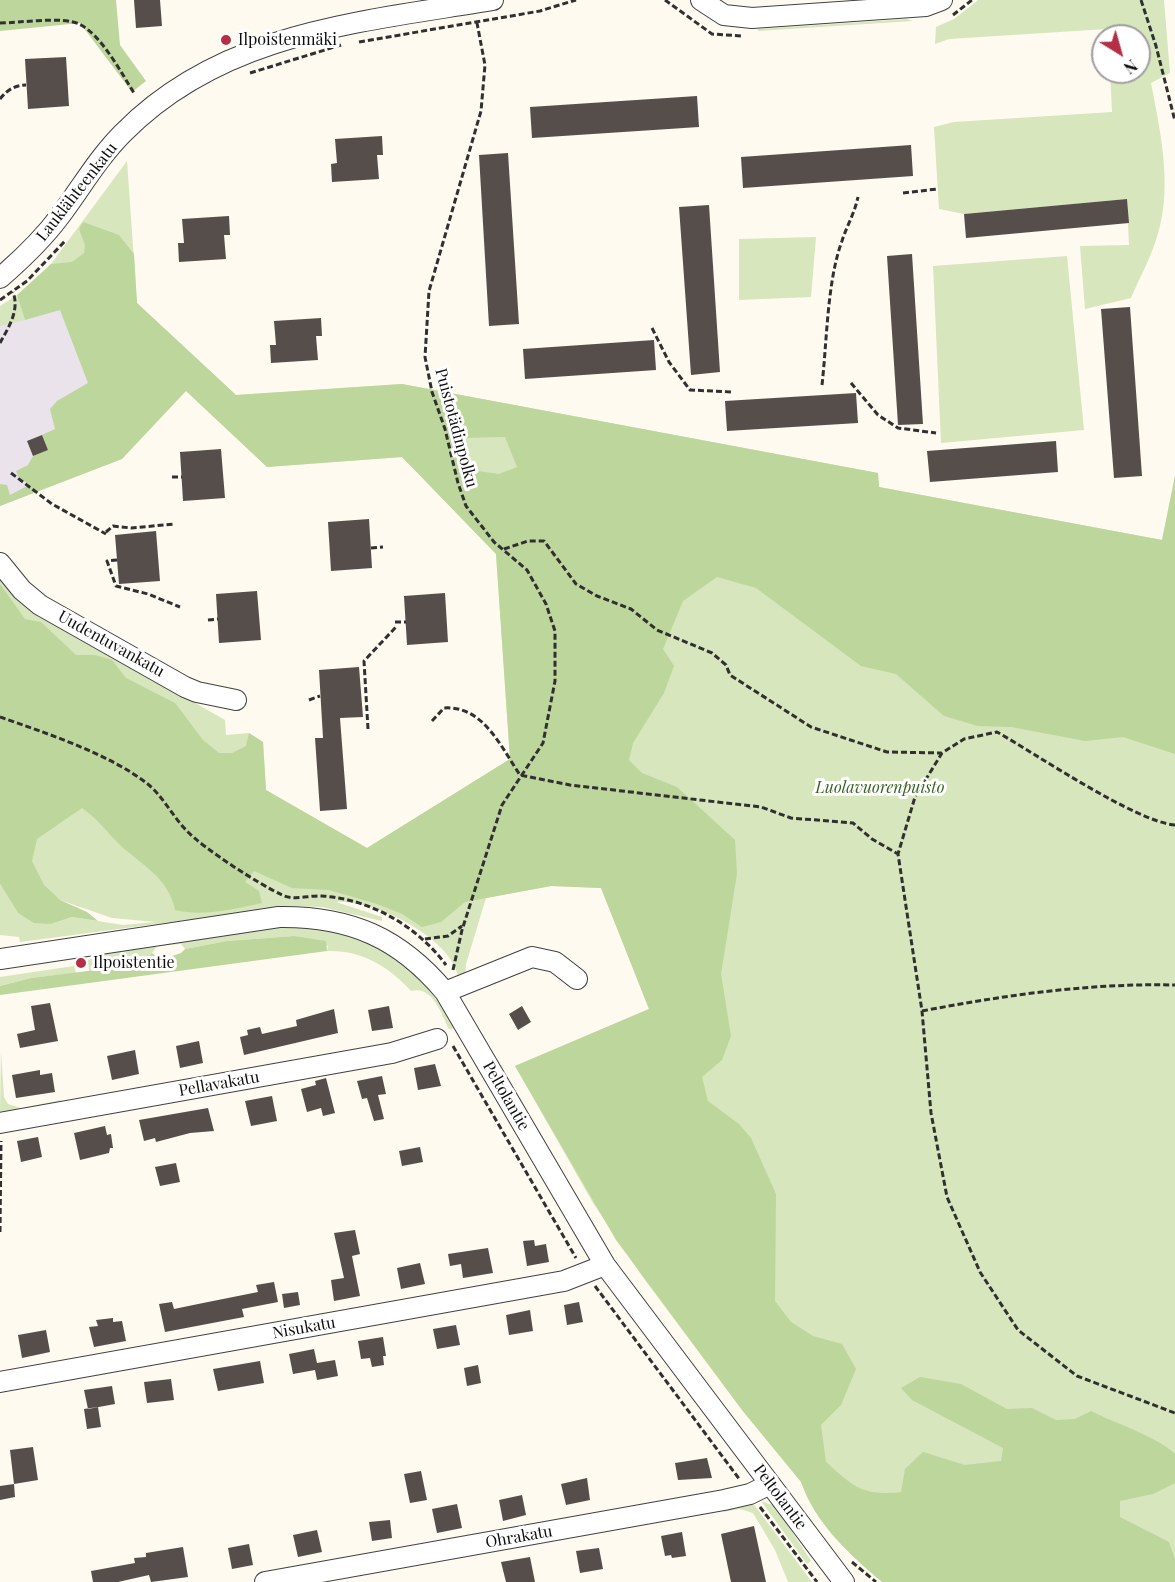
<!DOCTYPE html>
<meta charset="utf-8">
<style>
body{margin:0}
#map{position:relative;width:1175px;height:1582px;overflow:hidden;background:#fefaf0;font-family:"Playfair Display",serif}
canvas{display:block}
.north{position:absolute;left:1091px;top:24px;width:60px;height:60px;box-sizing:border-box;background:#fff;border:2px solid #9f9f9f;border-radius:50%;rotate:143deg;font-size:16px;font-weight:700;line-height:24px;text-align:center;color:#0e0e0e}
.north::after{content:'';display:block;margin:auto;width:21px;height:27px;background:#b52f44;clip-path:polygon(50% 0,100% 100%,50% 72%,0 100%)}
</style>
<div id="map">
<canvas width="1175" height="1582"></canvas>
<div class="north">N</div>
</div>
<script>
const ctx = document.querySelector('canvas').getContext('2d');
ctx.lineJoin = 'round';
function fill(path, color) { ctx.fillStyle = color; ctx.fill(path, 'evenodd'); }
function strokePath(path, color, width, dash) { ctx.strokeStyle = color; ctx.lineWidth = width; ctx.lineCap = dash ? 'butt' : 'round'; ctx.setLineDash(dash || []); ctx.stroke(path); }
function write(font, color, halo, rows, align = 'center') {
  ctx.font = font + ' "Playfair Display",serif'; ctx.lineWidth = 6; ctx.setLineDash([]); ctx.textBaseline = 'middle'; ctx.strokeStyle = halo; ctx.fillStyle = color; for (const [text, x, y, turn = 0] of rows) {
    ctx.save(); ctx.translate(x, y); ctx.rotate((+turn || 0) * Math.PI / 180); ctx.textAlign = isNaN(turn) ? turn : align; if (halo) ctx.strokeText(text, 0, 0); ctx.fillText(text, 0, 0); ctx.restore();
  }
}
fill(new Path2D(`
 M51 264 186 390 122 459 0 506V311L11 307Z`), '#eae3ec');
fill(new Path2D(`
 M978 0H1164L1170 73 1151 83C1161 135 1174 191 1155 243 1149 261 1139 279 1131 298L1085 309 1080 246 1129 245 1127 199 964 214 939 209 934 127 954 122 1112 112 1110 72H1139V36H1107V29L949 39 935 44 936 27 954 19Z
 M907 19 913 21 758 31V29Z
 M127 161 137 303 236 395 402 384 878 473 879 487 1162 540 1175 476V1582H884L742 1410 642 1276 593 1203 515 1066 649 1009 601 888 551 886 486 898 466 964 465 979 458 976C450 937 373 899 336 902L382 917V921L322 907 293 906 20 942 19 937 0 935V884L18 913 51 924 72 917 123 925 156 922 112 918 60 900 0 857V577L35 611 225 720 226 735 249 733 263 742 266 790 367 848 510 759 496 554 402 457 267 467 51 264Z
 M816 237 811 297 739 300V239Z
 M1067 256 1084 430 941 443 933 266Z
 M17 295 25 320 0 326V306Z
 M279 926C359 924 416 961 456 1028L449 1029C441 1014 433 985 411 991 388 966 362 950 327 951L328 946 294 936 227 941 185 949 181 944 157 946 148 959 137 965 89 971 88 960 121 949Z
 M74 966 76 973 31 978 0 986V977Z
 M1 1051 4 1097 8 1104 21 1108 61 1100V1108L4 1115 0 1112Z
 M761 1501 775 1506 811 1561 807 1564Z
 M752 1502 812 1582H788L775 1550 753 1513 740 1509 723 1512 726 1507Z`), '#d7e6bc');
fill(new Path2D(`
 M0 0H116L120 45 146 81 132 92 80 23 0 31Z
 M83 222 119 235 134 254 137 303 236 395 402 384 878 473 879 487 1162 540 1175 476V754L1123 737 1085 741 1011 727 978 726 944 716 896 674 861 666 756 588 717 577 683 601 663 649 674 666 664 693 633 743 629 760 642 773 677 787 735 840 737 874 721 974 731 1036 722 1060 702 1077 708 1101 739 1124 751 1138 776 1194 775 1301 791 1322 813 1336 842 1344 856 1369 841 1405 821 1425 826 1462C854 1487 862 1496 901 1492L905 1469 923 1452 965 1465 1001 1461 1003 1448 912 1400 901 1388 920 1377 961 1384 1007 1409 1032 1408 1056 1420 1075 1419 1091 1411C1116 1424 1157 1436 1175 1454V1483L1153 1494 1120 1501V1517L1169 1542 1175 1559V1582H882C849 1554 815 1523 801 1482L742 1410 616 1240 515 1066 649 1009 601 888 551 886 465 902 441 922 422 927 402 914 377 904 329 890 292 888 254 871 245 882 259 891 262 903C233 909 204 917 175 910 169 876 137 863 115 840 104 828 96 818 82 808L37 839 32 861 44 885 60 900 87 912 98 921 72 917 51 924 34 923 18 913 0 884V584L25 619 41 622 76 655H95L112 660 126 678 175 703 203 740 219 753H232L246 746 249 733 263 742 266 790 367 848 510 759 496 554 402 457 267 467 186 391 122 459 0 506V484L7 485 10 495 29 485 18 476 16 471 28 465 33 456 48 450 42 435 55 429 50 409 57 401 88 383 60 310 25 320 17 295 51 264 72 262 84 253 85 245 79 229ZM505 437 517 467 499 474 464 469 459 438Z
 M294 936 326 941 327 951 0 995V986L31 978 137 965 148 959 152 953 160 960 181 953 185 949 227 941Z`), '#bdd69c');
fill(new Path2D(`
 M134 0H160L162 26 136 28Z
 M66 57 69 106 28 109 25 59Z
 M697 96 699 127 532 138 530 107Z
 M382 136 383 155H377L379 179 332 182 331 164 337 163 335 139Z
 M911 145 913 176 743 188 741 157Z
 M508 153 519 324 489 326 479 155Z
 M1127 199 1129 223 966 238 964 214Z
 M709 205 720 372 691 375 679 207Z
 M229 216 230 235H224L226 259 179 262 178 243H184L182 219Z
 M912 254 923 424 898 425 887 256Z
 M1130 307 1142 476 1114 478 1101 309Z
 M321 318 322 336H316L318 360 271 363 270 345H276L274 321Z
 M654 340 656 370 525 379 523 349Z
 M856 393 858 423 727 431 725 401Z
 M42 435 48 450 33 456 27 441Z
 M1056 441 1058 472 930 482 927 451Z
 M221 449 225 498 183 501 180 452Z
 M369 519 372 568 331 571 328 522Z
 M156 531 160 581 119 584 115 535Z
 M257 591 261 640 219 643 216 594Z
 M445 593 448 642 407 645 404 596Z
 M359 667 363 717 340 718 347 809 320 811 315 738H323L319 670Z
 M50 1003 58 1041 20 1048 17 1034 35 1030 31 1006Z
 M389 1006 393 1028 372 1031 368 1010Z
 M522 1006 531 1022 518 1030 509 1014Z
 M334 1009 338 1033 244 1055 240 1037 248 1035 247 1030 260 1027 262 1034 297 1026 296 1020Z
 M199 1041 203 1063 180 1068 176 1046Z
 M135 1050 139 1074 112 1080 107 1056Z
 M435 1064 441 1086 418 1090 414 1068Z
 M40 1070V1075L52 1073 55 1092 16 1098 12 1075Z
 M382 1076 386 1094 378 1095 384 1119 374 1121 367 1098 362 1099 357 1081Z
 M326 1078 335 1113 323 1116 321 1108 307 1112 301 1089 316 1085 315 1081Z
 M272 1096 277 1121 251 1126 245 1101Z
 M208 1108 214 1131 190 1133 156 1142 155 1138 144 1141 139 1120Z
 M105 1126 107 1135 111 1134 113 1148H110L109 1153 80 1160 74 1133Z
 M38 1137 42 1157 21 1162 17 1141Z
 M420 1147 423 1162 402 1166 399 1151Z
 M176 1163 180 1182 160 1186 155 1167Z
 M355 1230 360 1254 352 1256 360 1296 334 1301 331 1280 344 1278 334 1233Z
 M534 1240 535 1246 546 1244 549 1262 527 1266 523 1241Z
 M488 1248 493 1273 463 1278 461 1264 450 1266 448 1254Z
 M420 1263 425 1284 401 1289 397 1268Z
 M274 1282 278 1302 242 1309 244 1317 165 1332 159 1304 172 1302 174 1309 203 1303 258 1292 256 1285Z
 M298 1292 300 1305 284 1308 282 1294Z
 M579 1302 583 1322 567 1325 564 1305Z
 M530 1310 533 1331 509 1335 506 1315Z
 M113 1318V1322L122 1321 126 1341 94 1347 89 1327 98 1326 96 1320Z
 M456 1325 460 1345 437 1349 433 1329Z
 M46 1330 50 1352 22 1358 18 1335Z
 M383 1337 386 1356H383L384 1365 372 1367 370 1358 361 1359 358 1341Z
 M314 1349 317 1363 335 1360 338 1376 317 1380 315 1370 293 1374 289 1354Z
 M260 1361 264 1383 218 1391 213 1369Z
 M478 1365 481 1383 467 1386 464 1368Z
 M171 1379 174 1400 147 1403 144 1382Z
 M112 1386 115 1404 88 1409 84 1390Z
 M98 1407 101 1427 87 1429 84 1409Z
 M33 1447 38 1480 14 1484 10 1450Z
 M707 1458 712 1478 678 1480 675 1463Z
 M421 1471 427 1500 410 1503 404 1474Z
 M587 1478 590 1500 566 1505 561 1484Z
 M14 1484 15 1497 0 1500V1486Z
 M522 1495 526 1515 503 1521 499 1500Z
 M457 1504 462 1528 437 1533 432 1509Z
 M390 1520 392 1538 372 1541 369 1522Z
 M754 1526 766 1582H731L721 1534Z
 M317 1530 322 1552 298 1557 293 1535Z
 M682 1532 686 1556 672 1558 671 1555 665 1556 661 1536Z
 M249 1544 253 1565 232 1569 228 1548Z
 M183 1547 188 1577 151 1582 149 1575 118 1582H93L91 1571 135 1563 134 1558 146 1557V1553Z
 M599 1548 603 1569 580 1573 576 1551Z
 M530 1557 535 1582H506L501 1562Z`), '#564e4b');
const minor = new Path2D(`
 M701 0 724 15 752 18 926 6 942 0
 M0 278C22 259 42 240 60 216 81 188 98 158 123 133 222 32 361 22 493 0
 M0 563 22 590 40 605 185 687 197 692 236 700
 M0 959 279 917C350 916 400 938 445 992L605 1265 844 1582
 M445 992 532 957 555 962 577 979
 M0 1123 392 1053 437 1039
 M0 1382 564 1281 605 1265
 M265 1582 724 1500 750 1494 770 1484`);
strokePath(minor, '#414141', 22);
strokePath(new Path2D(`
 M665 0 712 34 742 36
 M1141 0 1156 46 1175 121
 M953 15 972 0
 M0 23C20 23 62 16 79 24 101 34 122 74 134 93
 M359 42 540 11 576 0
 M250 73 341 45
 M0 99C7 90 15 85 26 85
 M903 193 937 189
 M0 300 27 281 65 241
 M652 328 669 362 690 390 733 392
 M0 343C8 328 20 311 13 292
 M851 383 878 415 898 428 936 433
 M822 385C827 342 827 281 842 241 847 225 854 215 858 197
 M11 473 52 504 106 534
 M172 477H182
 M106 532 113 526 131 528 175 524
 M371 548 383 547
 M504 549 528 541H544L576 584 597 596 631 609 657 630 712 653 726 665 730 675 811 727 887 752 941 753
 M117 560 107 561 116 586 148 594 180 607
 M208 620 218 619
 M395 622H406
 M309 700 320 696
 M0 717C46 733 112 755 149 785 164 798 173 817 187 831 204 849 259 884 282 895 294 901 309 895 322 896 371 899 418 927 446 965
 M432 721 444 708C483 705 501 747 520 775L570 785 761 807 791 818 853 823 872 839 898 854
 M368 729 364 661 396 627
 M1175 825C1136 822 1036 754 997 732L964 739 942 753 915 797 898 854 922 1011 931 1113 947 1197 980 1272 1018 1330 1077 1376 1175 1413
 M425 939 448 936 462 926
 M453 970 462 930 502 805 543 743 555 681V631L546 604 527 570 494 542 466 506 458 483 445 429 432 392 425 357 429 291 481 111 485 65 477 23
 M922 1011C1006 995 1090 983 1175 985
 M453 1046 576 1258
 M0 1232 1 1141
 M595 1286 740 1480
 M760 1507 817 1582
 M852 1562 876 1582`), '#303030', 3, [6, 3]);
strokePath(minor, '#fff', 20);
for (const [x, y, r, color] of [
 [226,40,6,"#b52f44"],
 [81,963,6,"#b52f44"]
]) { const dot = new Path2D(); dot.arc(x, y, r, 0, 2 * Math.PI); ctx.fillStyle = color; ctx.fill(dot); strokePath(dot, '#fff', 2); }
write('16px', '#0e0e0e', '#fff', [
 ["Ilpoistenmäki",238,40],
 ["Ilpoistentie",93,963]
], 'left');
write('16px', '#0e0e0e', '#fff', [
 ["Lauklähteenkatu",77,192,-52],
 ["Puistotädinpolku",456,428,75],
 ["Uudentuvankatu",111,644,29],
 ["Pellavakatu",219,1084,-10],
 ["Peltolantie",506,1096,60],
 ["Nisukatu",304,1328,-10],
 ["Peltolantie",780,1497,53],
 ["Ohrakatu",519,1537,-10]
]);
write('italic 16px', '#376222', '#fff', [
 ["Luolavuorenpuisto",880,788]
]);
</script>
